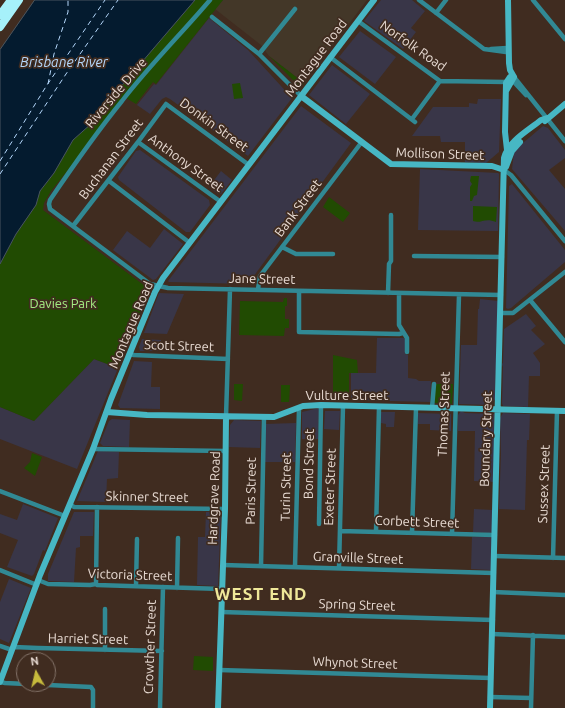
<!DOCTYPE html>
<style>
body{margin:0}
#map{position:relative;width:565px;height:708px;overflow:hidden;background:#402c20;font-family:Ubuntu,sans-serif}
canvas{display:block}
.north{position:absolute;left:16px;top:652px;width:40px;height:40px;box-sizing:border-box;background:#402c20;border:1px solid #837268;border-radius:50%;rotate:352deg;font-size:11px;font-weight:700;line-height:16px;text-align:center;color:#e8dbd3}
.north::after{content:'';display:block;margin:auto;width:14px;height:18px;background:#c7bb3c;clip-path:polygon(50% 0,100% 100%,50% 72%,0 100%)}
</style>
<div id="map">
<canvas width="565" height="708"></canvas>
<div class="north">N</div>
</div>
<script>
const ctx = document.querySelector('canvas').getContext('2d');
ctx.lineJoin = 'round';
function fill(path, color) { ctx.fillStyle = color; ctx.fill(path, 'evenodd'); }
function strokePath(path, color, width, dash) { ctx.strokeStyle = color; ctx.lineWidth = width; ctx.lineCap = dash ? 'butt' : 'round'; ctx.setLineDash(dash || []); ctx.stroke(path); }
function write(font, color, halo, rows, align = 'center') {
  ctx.font = font + ' Ubuntu,sans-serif'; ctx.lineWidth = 3.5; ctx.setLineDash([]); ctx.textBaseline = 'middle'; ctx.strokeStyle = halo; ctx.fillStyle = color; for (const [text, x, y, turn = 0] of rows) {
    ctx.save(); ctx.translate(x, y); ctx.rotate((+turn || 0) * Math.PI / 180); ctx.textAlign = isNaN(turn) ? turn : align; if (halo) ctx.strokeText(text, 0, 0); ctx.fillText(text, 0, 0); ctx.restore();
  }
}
fill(new Path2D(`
 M381 0H412L425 11 411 28 416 32 403 49 364 21Z
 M209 18 248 50 292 98 248 156 170 99 166 97 162 99 150 114 137 105 154 84 156 85Z
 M360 31 396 57 375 84 339 57Z
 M332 65 370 94 346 124 309 95Z
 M478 99H501L499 152 486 163 465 162V142H441L440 136H412L433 107H469V103L477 104Z
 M301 106 351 143 248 284 169 282 168 281Z
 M543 126 548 128 565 150V158L549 170 565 189V231L512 169 514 152 517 148Z
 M140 150 209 200 210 205 190 232H186L119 180 118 177 136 151Z
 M420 169 498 173 499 174 498 231 418 230Z
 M221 171 232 180 221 194H218L209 187Z
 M512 184 565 250V262L511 308 508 309 506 308 509 186Z
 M164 229 183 244 156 279 153 280 113 250 127 231 150 248Z
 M159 293 184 294 167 334 144 333Z
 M480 299 498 301 495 399 492 403 488 405 459 404 461 345H477L478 309H479Z
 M526 314 536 326 531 330 545 344 533 353 540 363V376H529L528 407 503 406 502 403 503 367 502 364 503 363 504 329Z
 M377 338H404L405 339V354L408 355V378L416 379 419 381H431L430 402 351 400V373H376Z
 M142 339 161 340V351H140L139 347Z
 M94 359 118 368 77 469 0 439V407L34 421Z
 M134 361 152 362 151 387H160V409L120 408 118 405Z
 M319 408 318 439H302V412Z
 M325 411H340L339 430 324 429Z
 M461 411 465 413 494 414V445L495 447 493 482 474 481 475 431H458V415Z
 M381 412H395L394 427H386V424L381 423Z
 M418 413 451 414V431L430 430V424H418Z
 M503 413 530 414 529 440H527L525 510 499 509 501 454 500 418Z
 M112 419 130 420 129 447 103 446 100 443 109 421Z
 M234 420 261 421 260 448 229 447 230 425Z
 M296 423 295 462H265V424Z
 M98 451 119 452 118 478 107 479 106 502 77 501Z
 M23 504 58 518 45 551 43 550 34 574 32 576 7 567 18 540 0 533V514L17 520Z
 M474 509 493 510 492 532 490 533 473 532Z
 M74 512H94L93 536H80V547L76 548 74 582 48 581V574Z
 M206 512H221L218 586 197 585 198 537H205Z
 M472 537H492L491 570 471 569Z
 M9 579 31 588 9 643 0 639V602Z`), '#393648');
fill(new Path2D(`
 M223 0H367L304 83 269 56 261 45 215 9Z`), '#433728');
fill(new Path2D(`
 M195 0H223L156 84 153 82 136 104 126 98 51 191 44 203 43 210 149 289 118 368 94 359 34 421 0 407V264L16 234 36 205 40 191 54 173 73 140 92 123 112 97Z
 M269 56 304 83 303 85 299 86Z
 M240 83 243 98 234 99 232 84Z
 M471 176H479L477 195 474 196 472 201H470V187L472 184 470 181Z
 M329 197 350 213 343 222 323 207Z
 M473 206 497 207 496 222C485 217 481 224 473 221Z
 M284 298H287V306H285V324V319H289V328H285L284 336 239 335 240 301 283 302Z
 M333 355 357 360 358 373H349V398H339V395H333Z
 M234 384H243L242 401 234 400Z
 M435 384H453L452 404 434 403Z
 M281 385H290L289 402H281Z
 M32 453 42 457 35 476 24 468 30 462Z
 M194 656 213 657V671L193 670Z`), '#214b02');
const water = new Path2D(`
 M35 0H195L112 97 92 123 73 140 54 173 40 191 36 205 16 234 0 264V50Z`);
fill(water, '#041b2f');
strokePath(water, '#485560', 1);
strokePath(new Path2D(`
 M48 84 54 54 68 12V0
 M0 161 47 85 105 0
 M0 174 66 74 118 0`), '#b4d7fb', 1, [5, 4]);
strokePath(new Path2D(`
 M210 0C181 34 149 66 122 101 96 133 73 166 50 200L49 204 50 209 150 284 168 288 501 295
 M419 0 484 49 506 52
 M533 0 565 39
 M436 13 446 0
 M212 17 259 54 301 96
 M358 21 440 81 506 82
 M491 49 507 48
 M259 54 295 9
 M330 57 415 122
 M514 77 565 141
 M513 81 526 95
 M412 119 440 81
 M138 142 221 202
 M504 170 511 175 565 241
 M109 181 190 243
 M73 226 138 142 166 104 249 165
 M282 247 296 254H333
 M414 256 502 257
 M258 289 260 276 361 143
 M299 291V332L399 334 403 333
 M388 293 389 264 391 261V215
 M399 293V325L407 338V352
 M530 300 565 342
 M501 313H513L565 272
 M129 354 134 355 228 359
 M432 408 434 384
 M226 417 230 289
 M93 449 226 451
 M0 491 65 516
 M70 504 74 507 225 509
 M319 524 321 405
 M340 531 495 535
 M376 532 379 407
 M412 533 416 408
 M452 534 459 295
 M494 556 565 558
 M553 558 557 411
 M223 565 494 573
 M261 566 264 417
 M295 567 299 408
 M339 568 343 406
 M0 570 37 585
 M38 580 48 584 90 585 96 584 97 585 222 589
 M96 584 97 507
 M136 586 137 539
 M177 588 178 538
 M493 592 565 595
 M221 612 493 620
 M492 634 565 637
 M0 646 12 650
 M14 647 38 648 162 651
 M105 650V609
 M219 670 491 678
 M0 682 5 683 91 687 93 690V708
 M490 697 531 698
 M160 708 163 587
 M531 708 533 635`), '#318994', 4.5);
strokePath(new Path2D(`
 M508 0 509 63 510 70 514 77
 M506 91 514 77
 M301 96 391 164 492 166 504 170
 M545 121 565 104
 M507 150 505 132 506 83 510 77H514
 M506 167 512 151 520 142
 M107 412 147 415 274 417 303 406 321 405 565 411
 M0 682 40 575 93 449 111 399 155 292 163 278 374 0
 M218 708 225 509 226 417
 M490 708 504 158C508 141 529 130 541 120L547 118`), '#47b7c4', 6);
strokePath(new Path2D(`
 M0 15 11 0
 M0 27 19 0`), '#a6f1fa', 8);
write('13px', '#e8dbd3', '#402c20', [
 ["Norfolk Road",413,46,35],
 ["Montague Road",316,58,-53],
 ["Riverside Drive",116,93,-50],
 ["Donkin Street",214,125,36],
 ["Mollison Street",440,154,2],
 ["Buchanan Street",111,159,-53],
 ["Anthony Street",186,163,36],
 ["Bank Street",298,208,-53],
 ["Jane Street",262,279,1],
 ["Montague Road",131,325,-67],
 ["Scott Street",179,346,2],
 ["Vulture Street",347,396],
 ["Thomas Street",444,414,-88],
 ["Boundary Street",486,439,-88],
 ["Bond Street",309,464,-89],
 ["Sussex Street",544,484,-88],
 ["Turin Street",286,487,-89],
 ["Exeter Street",330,487,-88],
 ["Paris Street",251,491,-89],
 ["Skinner Street",147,497,1],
 ["Hardgrave Road",214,498,-88],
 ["Corbett Street",417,522,2],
 ["Granville Street",358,558,2],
 ["Victoria Street",130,575,2],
 ["Spring Street",357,605,2],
 ["Harriet Street",88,639,1],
 ["Crowther Street",150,647,-88],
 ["Whynot Street",355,663,2]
]);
write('13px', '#a3eb81', '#402c20', [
 ["Davies Park",63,304]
]);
write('italic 14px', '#b4d7fb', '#402c20', [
 ["Brisbane River",64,62]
]);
ctx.letterSpacing = '1px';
write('bold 17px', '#efe899', '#402c20', [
 ["WEST END",261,594]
]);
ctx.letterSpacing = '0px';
</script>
